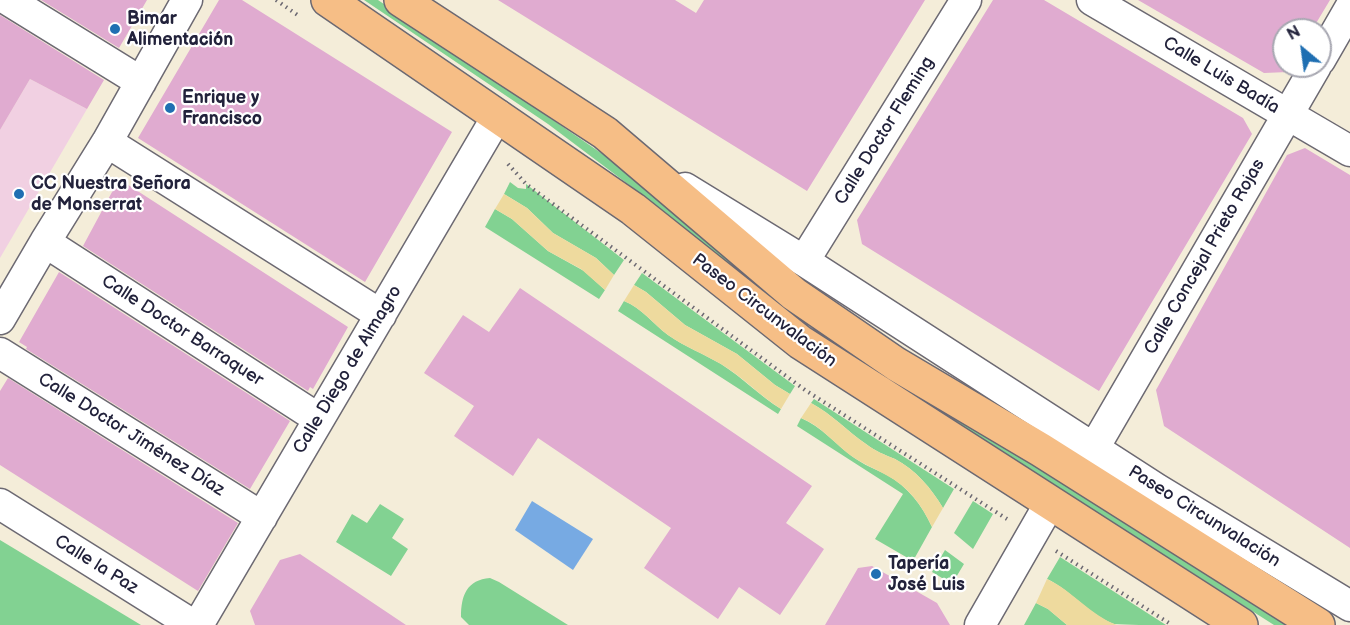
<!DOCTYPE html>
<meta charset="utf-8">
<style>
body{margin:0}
#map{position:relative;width:1350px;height:625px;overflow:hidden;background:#f4edd9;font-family:"Balsamiq Sans",sans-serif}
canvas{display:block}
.north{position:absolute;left:1272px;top:18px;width:60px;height:60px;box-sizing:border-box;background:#fff;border:2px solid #a7a7b1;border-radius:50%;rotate:331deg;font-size:16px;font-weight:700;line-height:24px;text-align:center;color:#22223b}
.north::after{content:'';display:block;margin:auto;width:21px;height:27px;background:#1f6fb2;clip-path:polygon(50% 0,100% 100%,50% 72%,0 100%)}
</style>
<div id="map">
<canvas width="1350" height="625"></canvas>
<div class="north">N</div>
</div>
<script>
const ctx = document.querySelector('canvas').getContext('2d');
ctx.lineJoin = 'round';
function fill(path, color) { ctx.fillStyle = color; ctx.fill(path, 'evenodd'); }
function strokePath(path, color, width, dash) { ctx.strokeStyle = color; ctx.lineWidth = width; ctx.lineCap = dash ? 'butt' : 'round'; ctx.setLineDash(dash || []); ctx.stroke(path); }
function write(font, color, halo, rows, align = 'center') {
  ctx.font = font + ' "Balsamiq Sans",sans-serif'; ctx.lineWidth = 4.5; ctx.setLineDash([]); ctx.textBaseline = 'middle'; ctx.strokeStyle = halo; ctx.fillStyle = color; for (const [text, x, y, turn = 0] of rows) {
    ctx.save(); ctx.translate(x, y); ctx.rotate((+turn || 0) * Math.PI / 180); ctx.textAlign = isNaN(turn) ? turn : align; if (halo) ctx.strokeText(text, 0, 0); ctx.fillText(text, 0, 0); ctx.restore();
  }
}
fill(new Path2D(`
 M30 79 87 109 0 258V130Z`), '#f1d0e2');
fill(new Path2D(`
 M364 0H378L1289 625H1274L843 350 726 264 661 209 548 124Z
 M510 182 518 188 526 189V184L624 260 614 275 596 258 553 233 527 208 504 194Z
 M495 209 512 219 548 251 584 271 605 290 599 299 485 227Z
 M642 273 795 386 790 394 775 385 737 354 685 325 646 292 634 285Z
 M624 301C642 308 653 324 668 335 685 347 704 354 721 364 743 378 760 396 781 409L778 414 618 311Z
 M814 399 954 489 943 508C931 488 916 470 895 459 885 455 875 451 866 444 847 431 832 414 811 403Z
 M801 418C822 427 835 444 853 457 864 465 875 469 887 475 908 487 922 505 932 527L913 561 875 539 903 494 797 426Z
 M973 501 993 514 973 549 954 533Z
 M380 504 404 519 392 538 408 549 391 576 336 542 352 514 367 523Z
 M0 540 141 625H0Z
 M945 550 964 564 952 584 932 572Z
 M1060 557 1166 625C1152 625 1126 625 1114 624 1088 614 1072 591 1047 579Z
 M490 578 499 582 568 625H469L461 617C461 595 467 580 490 578Z
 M1036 603 1048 609 1067 625H1024Z`), '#82d292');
fill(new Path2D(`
 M504 194 527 208 553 233 596 258 614 275 605 290 581 269 548 251 512 219 495 209Z
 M634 285 646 292 685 325 737 354 775 385 790 394 781 409C760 396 743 377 721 364 704 354 685 347 668 335 653 324 642 308 624 301Z
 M811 403C832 414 847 431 866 444 875 451 885 455 895 459 916 470 931 488 943 508L932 527C922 505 908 486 886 475 874 468 861 463 850 455 833 442 821 426 801 418Z
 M1047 579C1073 591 1090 615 1117 625H1067L1048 609 1036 603Z`), '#eeda9e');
fill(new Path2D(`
 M532 501 593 539 573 570 515 530Z`), '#77aae3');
fill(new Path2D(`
 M41 0H147L119 48Z
 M219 0H242L452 132 365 282 138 138Z
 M498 0H675L696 13 704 0H925L807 191Z
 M993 0H1044L1243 118 1252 134 1099 391 862 244 857 220Z
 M1138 0H1330L1312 30H1284V66H1292L1288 72 1264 73Z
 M0 15 104 80 87 109 30 79 0 130Z
 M1305 148 1350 175V548L1164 426 1156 390 1287 155Z
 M119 179 348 327 313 389 310 387 308 391 83 246Z
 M59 272 290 421 250 489 26 349 27 347 19 342Z
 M520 288 812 486 786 523 824 549 780 615 739 587 718 619 644 568 671 528 538 438 513 476 454 436 474 406 424 373 463 315 489 332Z
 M8 378 238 523 198 591 0 465V391Z
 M300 554 406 625H255L250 611 280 560Z
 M872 566 937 603 950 625H825L858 568Z`), '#e0abd0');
const street = new Path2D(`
 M8 0 141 82
 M1092 0 1350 151
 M1320 60 1350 8
 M107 142 381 315
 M685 188 804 261 1157 489 1350 606
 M45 242 319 419
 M804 261 966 0
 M0 319 45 242 107 142 187 0
 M0 353 262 517
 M1094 448 1316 66
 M0 504 193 625
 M198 625 498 115
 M980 625 1050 503`);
const primary = new Path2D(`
 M328 0 633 209 800 342 1241 625
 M401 0 605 133 794 294 896 364 1041 450 1318 625`);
strokePath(street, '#6c6972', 33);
strokePath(primary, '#6c6972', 36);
strokePath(new Path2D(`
 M276 0 299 16
 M508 164 526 184 805 390 1007 519
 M1056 551 1172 625`), '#6c6972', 4, [1.5, 4.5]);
strokePath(street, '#fff', 30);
strokePath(primary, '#f6be86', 33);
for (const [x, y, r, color] of [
 [115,29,6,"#1f6fb2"],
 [170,108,6,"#1f6fb2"],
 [19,194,6,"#1f6fb2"],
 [876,574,6,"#1f6fb2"]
]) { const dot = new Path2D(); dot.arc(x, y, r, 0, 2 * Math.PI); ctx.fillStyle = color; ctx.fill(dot); strokePath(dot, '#fff', 2); }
write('bold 18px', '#22223b', '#fff', [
 ["Bimar",127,19],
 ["Alimentación",127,40],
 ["Enrique y",182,98],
 ["Francisco",182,119],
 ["CC Nuestra Señora",31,184],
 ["de Monserrat",31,205],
 ["Tapería",888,564],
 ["José Luis",888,585]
], 'left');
write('18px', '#22223b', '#fff', [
 ["Calle Luis Badía",1221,76,31],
 ["Calle Doctor Fleming",885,131,-58],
 ["Calle Concejal Prieto Rojas",1205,257,-60],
 ["Paseo Circunvalación",764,311,37],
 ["Calle Doctor Barraquer",182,331,33],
 ["Calle Diego de Almagro",348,370,-59],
 ["Calle Doctor Jiménez Díaz",131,435,32],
 ["Paseo Circunvalación",1204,517,32],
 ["Calle la Paz",96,565,32]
]);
</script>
